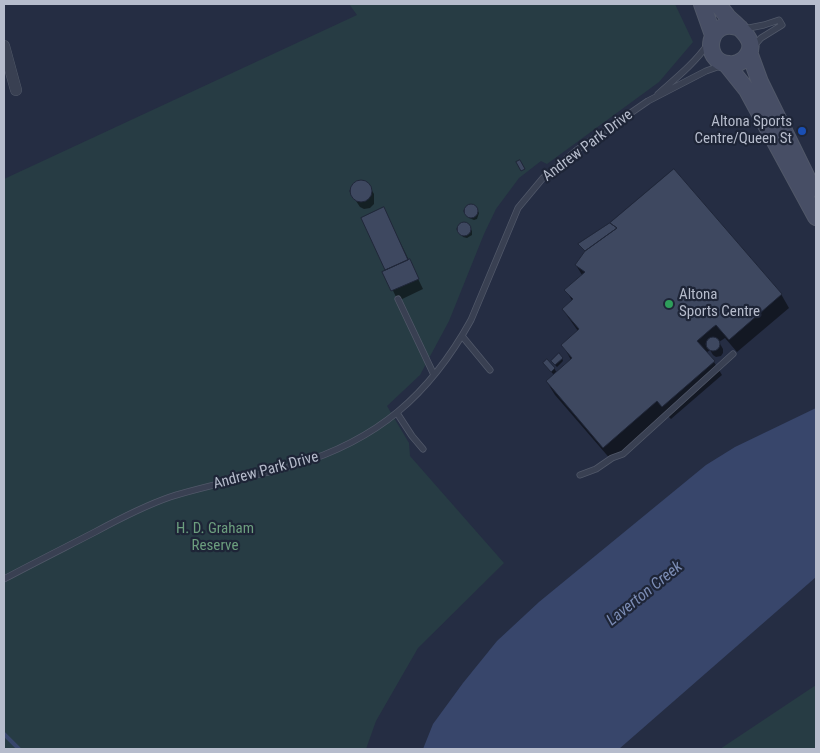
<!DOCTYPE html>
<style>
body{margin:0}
#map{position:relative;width:820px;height:753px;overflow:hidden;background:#252d43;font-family:"Roboto Condensed",sans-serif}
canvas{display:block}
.frame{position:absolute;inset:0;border:5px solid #b6bccc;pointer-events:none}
</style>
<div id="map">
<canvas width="820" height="753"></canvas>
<div class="frame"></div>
</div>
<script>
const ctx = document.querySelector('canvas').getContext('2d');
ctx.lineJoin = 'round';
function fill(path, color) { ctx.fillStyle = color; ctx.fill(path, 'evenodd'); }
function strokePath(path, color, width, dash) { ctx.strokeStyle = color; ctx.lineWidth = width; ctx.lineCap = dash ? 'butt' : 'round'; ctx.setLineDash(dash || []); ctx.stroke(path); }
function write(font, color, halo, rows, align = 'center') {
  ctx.font = font + ' "Roboto Condensed",sans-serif'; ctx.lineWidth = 4.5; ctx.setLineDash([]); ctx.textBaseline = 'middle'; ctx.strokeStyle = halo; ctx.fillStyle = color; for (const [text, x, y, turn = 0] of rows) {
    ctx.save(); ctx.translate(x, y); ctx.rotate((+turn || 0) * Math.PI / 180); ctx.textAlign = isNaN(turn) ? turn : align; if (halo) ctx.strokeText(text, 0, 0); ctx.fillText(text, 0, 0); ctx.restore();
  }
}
fill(new Path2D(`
 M349 4H675L693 42 659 82 547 164 541 161 519 178 496 209 484 234 449 321 420 375 387 406 409 443 410 456 504 563 418 648 376 721 366 749H4V179L357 15Z
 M816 685V749H720Z`), '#273c44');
fill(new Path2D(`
 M816 408V577L619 749H423L433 724 463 683 497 641 539 602 706 465 735 447Z`), '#38466b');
fill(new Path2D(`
 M363 181 370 187 374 194V204L370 208 364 209 360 207 352 195V188L356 182Z
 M471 205 475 206 479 213 477 219 474 220 469 218 465 211 466 208Z
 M384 209 423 289 398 301 384 272 386 271 363 219Z
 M464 223 468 224 472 231V235L467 238 463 237 459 229 460 226Z
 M611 224 781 294 789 308 737 352 725 338 719 342 723 349V353L721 356 716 357 713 355 710 350 706 353 714 362 722 375 671 419 666 414 612 461 555 395 547 382 554 375 546 366 554 368 557 373 571 360 563 345 578 331 563 310 573 302 566 290 582 275 576 265 586 251 582 247Z
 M562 358 563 361 557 367 554 364Z`), '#0007');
strokePath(new Path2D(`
 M4 734 19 749`), '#38466b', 4);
const building = new Path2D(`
 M520 160 525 169 521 171 516 162Z
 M674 169 782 294 729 340 716 325 712 328 697 341 715 361 662 407 657 401 603 448 546 381 572 358 561 345 579 329 562 309 573 299 564 290 585 272 575 265 585 251 617 228 610 223Z
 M350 191a11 11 0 1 1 22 0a11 11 0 1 1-22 0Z
 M464 211a7 7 0 1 1 14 0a7 7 0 1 1-14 0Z
 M384 207 408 260 385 270 361 218Z
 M457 229a7 7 0 1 1 14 0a7 7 0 1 1-14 0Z
 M610 223 617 228 603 238 585 251 578 244Z
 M410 259 419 279 391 291 382 272Z
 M706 344a7 7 0 1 1 14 0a7 7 0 1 1-14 0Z
 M559 353 563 358 555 365 551 361Z
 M547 359 555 368 551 372 543 363Z`);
fill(building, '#3e4860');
strokePath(building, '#202739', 1);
const lane = new Path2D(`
 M744 29 764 25 779 20 782 25 761 38 754 46
 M658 94C676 78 694 64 708 44
 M398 299 434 375
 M462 336 490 370
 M397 413 412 436 423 449
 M580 475 596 469 612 458 623 454 733 354
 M4 579C34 563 64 548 95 532 119 519 144 506 170 497 211 484 254 477 295 465 377 440 429 396 471 320L518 208 543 178 577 150 648 101 706 71 723 65`);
const street = new Path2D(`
 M4 46 16 90`);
const secondary = new Path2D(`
 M702 4 713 35
 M717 4C721 8 724 12 727 16 738 28 763 42 743 60 739 63 734 65 729 64 700 62 708 15 740 28
 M749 52 760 82 812 188
 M727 65 747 90 816 217`);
strokePath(lane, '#515869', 7);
strokePath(street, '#515869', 12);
strokePath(secondary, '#515869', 18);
strokePath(lane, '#394052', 5.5);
strokePath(street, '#394052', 11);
strokePath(secondary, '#474e65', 16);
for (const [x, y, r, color] of [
 [802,131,5,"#1a4fb4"],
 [669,304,5,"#2e9e5b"]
]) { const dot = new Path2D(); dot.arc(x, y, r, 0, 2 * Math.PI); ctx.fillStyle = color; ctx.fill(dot); strokePath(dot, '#1e2537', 2); }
write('15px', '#b6bccc', '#1e2537', [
 ["Altona Sports",792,122],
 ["Centre/Queen St",792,139],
 ["Altona",679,295,"left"],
 ["Sports Centre",679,312,"left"]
], 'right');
write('15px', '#b6bccc', '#1e2537', [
 ["Andrew Park Drive",588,146,-37],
 ["Andrew Park Drive",266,471,-15]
]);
write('15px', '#6c9e7e', '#1e2537', [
 ["H. D. Graham",215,529],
 ["Reserve",215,546]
]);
write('italic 16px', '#7c8db5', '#1e2537', [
 ["Laverton Creek",645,594,-39]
]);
</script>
